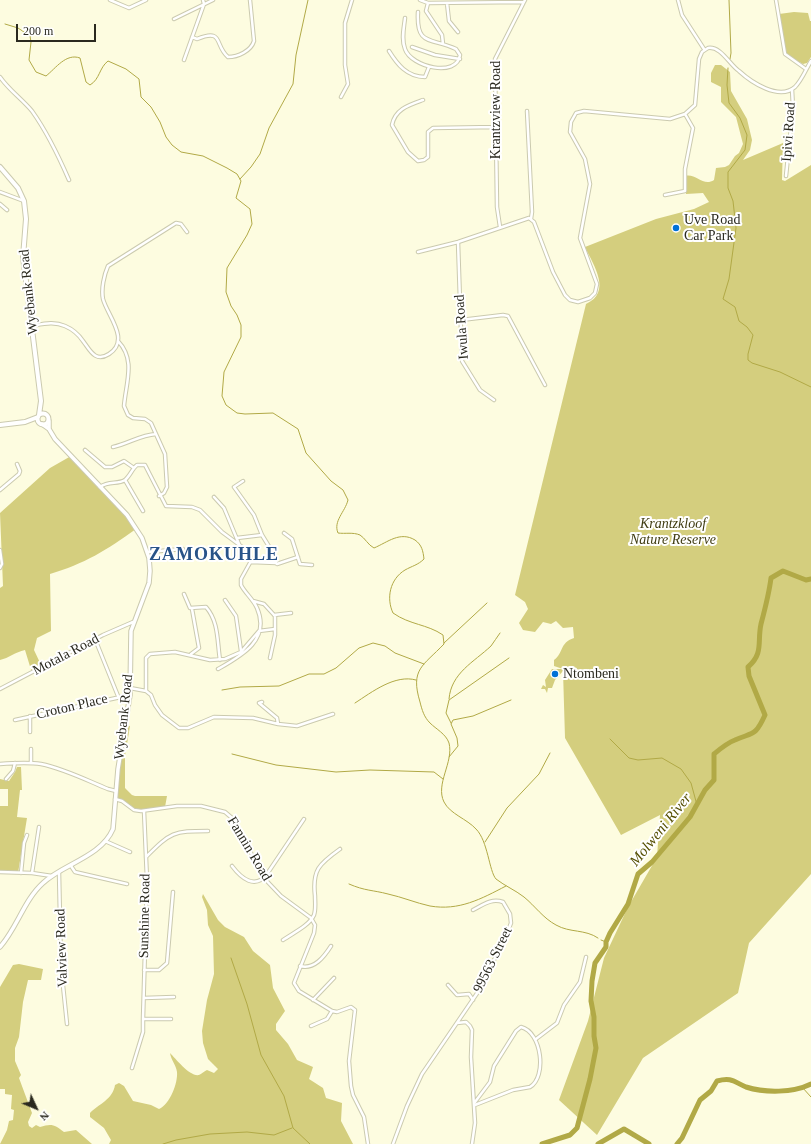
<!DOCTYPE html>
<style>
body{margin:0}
#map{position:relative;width:811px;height:1144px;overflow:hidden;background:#fdfce0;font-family:"Times New Roman",serif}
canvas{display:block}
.north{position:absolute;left:16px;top:1088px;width:40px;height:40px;-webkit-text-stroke:3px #fff;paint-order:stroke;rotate:134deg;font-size:11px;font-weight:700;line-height:16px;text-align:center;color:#2a291f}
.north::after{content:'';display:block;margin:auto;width:14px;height:18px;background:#2a291f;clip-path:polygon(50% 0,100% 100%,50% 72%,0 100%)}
.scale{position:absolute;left:16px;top:24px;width:80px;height:18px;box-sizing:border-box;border:2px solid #2a291f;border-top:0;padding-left:5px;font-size:12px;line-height:14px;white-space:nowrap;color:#2a291f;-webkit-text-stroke:3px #fff;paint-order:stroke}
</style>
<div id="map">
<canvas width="811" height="1144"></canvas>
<div class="north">N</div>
<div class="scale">200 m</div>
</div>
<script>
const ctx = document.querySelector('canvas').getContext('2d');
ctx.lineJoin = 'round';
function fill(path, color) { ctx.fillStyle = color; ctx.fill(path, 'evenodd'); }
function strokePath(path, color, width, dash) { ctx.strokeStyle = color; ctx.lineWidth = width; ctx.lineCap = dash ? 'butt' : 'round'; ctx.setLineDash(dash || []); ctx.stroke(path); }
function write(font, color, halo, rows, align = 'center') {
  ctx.font = font + ' "Times New Roman",serif'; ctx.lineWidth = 4; ctx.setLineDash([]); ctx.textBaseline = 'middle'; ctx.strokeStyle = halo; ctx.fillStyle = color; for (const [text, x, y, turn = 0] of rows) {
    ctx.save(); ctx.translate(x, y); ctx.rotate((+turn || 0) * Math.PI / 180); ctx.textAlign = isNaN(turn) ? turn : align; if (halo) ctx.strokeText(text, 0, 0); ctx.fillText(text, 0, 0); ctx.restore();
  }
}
fill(new Path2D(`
 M794 12 808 13 810 21H811V57L807 63 803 64 786 55 779 14Z
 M715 65H721L730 72 731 91 747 119 752 140 750 150 743 160 783 143 782 180 785 181 811 165V874L749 943 738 993 643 1058 597 1135 559 1100 588 1021 604 958 628 907 657 857 660 815 621 835 565 738 563 671 555 680 552 688H548L547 693 545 689H541L543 685 546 687 545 680 552 669H563L554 666V660C564 653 559 643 574 638L573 627 563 628 556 621 551 624 543 622 535 632 523 630 519 623 528 609 525 602 515 595 586 304C612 292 594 266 585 247L656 219 694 209 709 202 703 193 686 194 685 176C696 173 703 187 714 180L716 168 725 167 729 165 735 156 739 153 743 144 736 117 721 102V87L711 82V73Z
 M71 456 122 510 136 529C107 550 84 564 50 574L51 631 37 638 34 650 42 667 32 673 25 650C15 652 9 658 0 660V588L3 586 0 513 50 468Z
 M125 725 130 726 125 756V788L132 795 135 796H167L165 807 137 811 122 801 115 799Z
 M17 767H21L22 790H20L17 817 27 818 18 873 0 874V806H8V789H0V779L9 781 15 772Z
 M203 894 218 920 225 927 244 937 253 951 270 965 273 988 285 1011 276 1024V1030L288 1044 297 1060 313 1067 309 1079 323 1088 326 1098 342 1103 341 1121 353 1144H109L111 1140 104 1128 90 1117V1113C99 1104 113 1099 115 1085L119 1083 124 1086 133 1101 151 1105 159 1109C170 1104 178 1083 177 1072 176 1065 171 1060 170 1053 176 1059 190 1077 199 1075 201 1074 205 1071 207 1070L214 1073 218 1069 208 1059 203 1043 202 1031 207 1000 214 974 213 936 208 925 207 910 202 897Z
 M19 964 43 969 41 980H28L23 1002 19 1037 15 1048V1061L21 1075 19 1078 32 1113 28 1122 29 1126 32 1128 36 1125 40 1127C52 1123 55 1125 64 1132L76 1130 92 1144H0L7 1130 9 1121 13 1120 14 1110 11 1109 12 1095 5 1094V1089H0V987L13 965Z`), '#d4ce7e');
strokePath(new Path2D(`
 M729 0 731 53 730 59
 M5 24 18 28 30 36 31 42 29 60 36 72 46 76C56 68 66 53 80 58L86 82 90 85C100 79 99 68 108 61L126 69 139 79 141 97 151 107 160 122 166 137 172 145 181 152 203 156 227 168 237 174 241 181 236 198 250 209 252 224 247 235 227 268 226 292 231 306 237 315 241 325V337L224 372 222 396 226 405 237 413 245 414 273 413 298 429 306 453 331 481 343 490 348 500C345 512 333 521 338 533 345 534 353 532 360 535 365 538 368 545 374 548 388 542 400 531 415 540 422 545 423 551 424 559 418 565 412 566 405 570 390 579 386 598 393 613 410 625 427 624 443 635L444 644C423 666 410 669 420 702 422 710 424 717 430 723 436 729 446 734 449 743 454 762 435 784 444 802 450 814 467 819 476 829 488 841 489 871 496 879 505 886 515 890 524 897 535 906 543 918 556 925 570 933 585 929 598 938
 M728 68 727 85 729 103 740 118 747 135 745 150 728 172V188L733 201 736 228 729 279 723 299 735 307 739 321 747 327 753 335 748 354V360L752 363 780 372 811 387
 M240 179 251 167 260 154 269 128 293 84 296 55 308 0
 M444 643 487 603
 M222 690 240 687 279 686 309 674H324L336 668 359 648 373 643 385 646 395 653 424 664
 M449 699C451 673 474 662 491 646 494 642 497 637 500 633
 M355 703C372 692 395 674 416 680
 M451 723 446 713 449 700 509 658
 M610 739 629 758 638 760 662 758 681 769 691 783 697 805
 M232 754 276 765 336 772 370 770 434 772 443 779
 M449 757 458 746 457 738 451 724 453 720 473 716 511 700
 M485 842 507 808 539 774 550 753
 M349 884C365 891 373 890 388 894 402 897 416 903 430 906 459 911 481 899 506 886
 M601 940 606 942
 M231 958 247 1004 261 1055 284 1096 293 1128 310 1144
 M802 1087 811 1097
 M163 1144 176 1140 210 1134 247 1132 274 1135 292 1128`), '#b1a946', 1);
strokePath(new Path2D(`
 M542 1144 570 1135 577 1128 590 1079 596 1048 594 1036V1017L591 1001 592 981 595 963 606 947V942L610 933 628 904 638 874 652 862 690 817 705 790 714 780V754C720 749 727 743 735 740 753 732 755 737 765 715L749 676 748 667C764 653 757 642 761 624 765 609 769 594 771 578L783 571 806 580 811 579
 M598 1144 624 1129 649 1144
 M677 1144 682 1138 700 1100 711 1091 717 1081C732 1077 734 1082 746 1087 765 1093 793 1093 811 1084`), '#b1a946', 5);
const minor = new Path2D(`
 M110 0 129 8 146 0
 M420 0 428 3 524 2
 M678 0 682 15 704 49
 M776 0 785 54 806 69
 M428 3 426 11 442 35 443 44
 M447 3 449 21 458 32
 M405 18C404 28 401 39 405 49 411 67 457 78 460 55L456 49C431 37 416 47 418 12
 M174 19 213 0
 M192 37 197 39C224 28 214 45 228 57 238 57 251 51 254 41L250 0
 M412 47 435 55 460 59
 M389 51C397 64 407 77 425 77L429 67
 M184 60 204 4 203 0
 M0 77C9 90 22 99 32 111 47 132 59 157 69 180
 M341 97 348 84 345 65V23L352 0
 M423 100C409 105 395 109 392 125L408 152 418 161 424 160 428 157V132L433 128 496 127
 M527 111 532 212 531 219
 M786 176 793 108 792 89
 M0 192 24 201
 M665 195 685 191V169L693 128 685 114
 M0 204 7 210
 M500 227 497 207 495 59 525 0
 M458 242 462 361 480 390 494 400
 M418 252 458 242 529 218 534 222 553 272 565 295 570 300 578 302 590 298 595 293 597 284 580 238 590 184 585 159 570 132 571 122 576 113 584 111 670 119 685 114 695 105 699 59 702 52 708 48C721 46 729 64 739 71 751 82 779 101 795 87 802 80 806 69 811 61
 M461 320 503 315 508 316 545 385
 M31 326C43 324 54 321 65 326 72 329 79 335 83 341 90 350 95 363 109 354 131 340 107 315 103 299 101 289 104 275 108 266L176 223 181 224 187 232
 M118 341C136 360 126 382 124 406L128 415 133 418 145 419 151 423 165 454 167 487 164 493 159 496
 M113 447C128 444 140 435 156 434
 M85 450 105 467H112L124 461 134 468
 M125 480 143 511
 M243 481 234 487 254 515 262 535 273 553 276 563 277 564 298 557
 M100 487C109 480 117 485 125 480 130 476 132 469 137 465H145L166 506 192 507 200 510 222 532 249 552 251 561 241 579V585C245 593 253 599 257 608 271 640 241 656 218 669
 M0 490 19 474 20 471 17 464
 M214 497 224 508 239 544
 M284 533 292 539 300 564 312 565
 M237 538 262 535
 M0 550 2 564 0 568
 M148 552 183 549
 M251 562 276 563
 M184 594 190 608 206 607C219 622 217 641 220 660
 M225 600 236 616 241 651
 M253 601 264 604 275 616V635L270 658
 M274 615 291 613
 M259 631 275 629
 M95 639 118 696
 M191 654 199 648 192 609
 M130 688 146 691V658L150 654 175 652 210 660 225 659 241 652 259 631
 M0 689 103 635 133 622
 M146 691 151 695 155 705 162 715 179 728H188L214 717 253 718 278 724 297 726 333 714
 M262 702 259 703 277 718 278 724
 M30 716V732
 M15 720 130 695
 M31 749V763
 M0 764C13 763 28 762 41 764 65 769 86 780 108 789L116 791
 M6 779 13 771 15 763
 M115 799 122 801 134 810 141 811 177 806H201L225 812 232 818 242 834 262 876 281 896 311 918 315 925 314 933 294 983 299 991 332 1011 337 1012 351 1007 355 1010 349 1061 351 1086 353 1095 364 1117 368 1144
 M144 811 147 880 143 1019H171
 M105 841 130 852
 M146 857C171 832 173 831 208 831
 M71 866 75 872 127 884
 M232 866C241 878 255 890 267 874L304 819
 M0 872 32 873 52 876
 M59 872 61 966 67 1024
 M21 873 24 843 27 835
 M32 873 39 827
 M283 940C293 933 309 926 314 915 316 909 315 902 315 896 312 870 319 864 340 849
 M300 966C314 970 324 957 331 946
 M144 970H159L167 963 173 892
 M448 985 457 995 469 994 473 1000
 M144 998 174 997
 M313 1000 334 978
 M457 1023 466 1022 470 1026 472 1030 471 1057 475 1123 472 1144
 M311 1026 327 1019 332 1011
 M536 1039 557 1023 564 1005 580 982 586 957
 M132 1068 143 1032V1019
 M475 1102 490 1082 494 1066 516 1031 521 1027C542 1032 547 1077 530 1087L513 1090 475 1105
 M393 1144 407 1106 422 1074 480 989 508 931 511 923 510 914 503 902C491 898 483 905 473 910`);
const tertiary = new Path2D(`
 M42 424 49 429
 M0 947C17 928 24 900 43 883 63 864 101 857 113 829L118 769 130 695 131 631 149 583 150 571 149 558 142 538 127 515 55 439 49 429V421`);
const secondary = new Path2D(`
 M0 167 18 188 24 201 26 219 23 257 41 401 39 415
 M37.5 419a5.5 5.5 0 1 1 11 0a5.5 5.5 0 1 1-11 0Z
 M0 425 25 422 38 417`);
strokePath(minor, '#cbcaaf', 4.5);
strokePath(tertiary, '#cbcaaf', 5.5);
strokePath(secondary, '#cbcaaf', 6);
strokePath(minor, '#fff', 2.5);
strokePath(tertiary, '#fff', 3.5);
strokePath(secondary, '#fff', 4);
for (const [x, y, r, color] of [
 [676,228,4,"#0070d7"],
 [555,674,4,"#0070d7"]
]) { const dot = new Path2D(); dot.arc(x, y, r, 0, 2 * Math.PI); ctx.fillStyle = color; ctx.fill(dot); strokePath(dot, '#fff', 1.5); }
write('14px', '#2a291f', '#fff', [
 ["Krantzview Road",496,110,-90],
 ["Ipivi Road",789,132,-86],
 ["Wyebank Road",29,292,-96],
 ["Iwula Road",462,327,-94],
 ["Motala Road",66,655,-28],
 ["Croton Place",72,707,-13],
 ["Wyebank Road",124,717,-84],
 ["Fannin Road",249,849,59],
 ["Sunshine Road",145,916,-89],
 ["Valview Road",62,948,-92],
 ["99563 Street",493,960,-64]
]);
write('14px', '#2a291f', '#fff', [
 ["Uve Road",684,220],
 ["Car Park",684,236],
 ["Ntombeni",563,674]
], 'left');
write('italic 14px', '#3f3b11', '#fff', [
 ["Krantzkloof",673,524],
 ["Nature Reserve",673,540]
]);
write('italic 15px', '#544e00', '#fff', [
 ["Molweni River",661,830,-51]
]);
ctx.letterSpacing = '1px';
write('bold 18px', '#285388', '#fff', [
 ["ZAMOKUHLE",214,555]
]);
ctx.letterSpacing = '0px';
</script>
